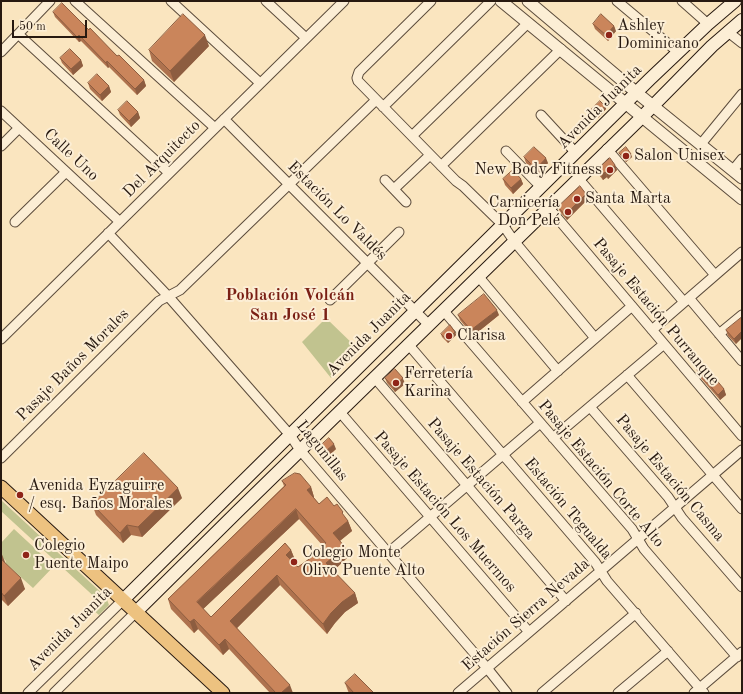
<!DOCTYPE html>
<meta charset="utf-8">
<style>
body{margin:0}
#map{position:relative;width:743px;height:694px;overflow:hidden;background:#fae5bf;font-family:"Old Standard TT",serif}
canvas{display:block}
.frame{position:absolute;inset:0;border:2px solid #271910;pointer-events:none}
.scale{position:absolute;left:12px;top:20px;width:75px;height:18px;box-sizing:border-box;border:2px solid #271910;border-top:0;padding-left:5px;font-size:12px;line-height:14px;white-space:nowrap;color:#271910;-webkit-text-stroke:3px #fceed5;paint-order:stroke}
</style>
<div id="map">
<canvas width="743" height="694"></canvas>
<div class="frame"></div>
<div class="scale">50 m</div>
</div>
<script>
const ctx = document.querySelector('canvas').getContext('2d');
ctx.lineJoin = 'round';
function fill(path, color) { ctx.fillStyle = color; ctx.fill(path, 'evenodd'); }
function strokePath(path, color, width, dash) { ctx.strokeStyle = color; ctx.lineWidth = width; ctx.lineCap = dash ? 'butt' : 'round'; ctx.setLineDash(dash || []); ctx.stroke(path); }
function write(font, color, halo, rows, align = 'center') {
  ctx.font = font + ' "Old Standard TT",serif'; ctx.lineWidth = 4; ctx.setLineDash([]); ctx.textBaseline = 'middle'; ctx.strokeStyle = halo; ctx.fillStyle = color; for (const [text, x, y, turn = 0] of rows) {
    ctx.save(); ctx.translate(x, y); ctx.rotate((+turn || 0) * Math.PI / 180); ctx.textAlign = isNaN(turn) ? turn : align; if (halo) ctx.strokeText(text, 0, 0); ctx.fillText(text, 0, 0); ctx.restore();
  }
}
fill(new Path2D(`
 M326 318 359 350 331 378 302 342Z
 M1 500 106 597 109 605 99 615 93 610 100 602 1 511Z
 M14 529 54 566 33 588 5 563 6 561 1 556V543Z`), '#c1c38f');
const minor = new Path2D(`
 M75 1 215 128
 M171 1 260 83
 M266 1 306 38
 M431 1 359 72 357 78 358 81 456 181 463 186 503 225 514 241 595 338
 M617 1 678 52
 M682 1 708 24
 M728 32 742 43
 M18 34 169 173
 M1 52 50 1
 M383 107 491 1
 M1 111 120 222
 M541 115 576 153
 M224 119 428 324
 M412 136 528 23
 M701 144 742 94
 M1 146 19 128
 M607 149 715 275
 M506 151 541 187
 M441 166 561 49
 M733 170 742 159
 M578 178 684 302
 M385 180 406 202
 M394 189 430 155
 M548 207 742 436
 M15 222 66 172
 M108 233 168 296 290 435 300 450 487 668 507 693
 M478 276 558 371
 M689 298 742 361
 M330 300 399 232
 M443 310 632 529 644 549 737 657
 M652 330 742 252
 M719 334 742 315
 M1 339 344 1
 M408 344 595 562 607 581 704 693
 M627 375 742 509
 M374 377 566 601
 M522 402 632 306
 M590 407 668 497 682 518 742 587
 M339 411 529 632
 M553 438 664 344
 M1 458 159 301 180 290 376 100
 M388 553 540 423
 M28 693 123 600
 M54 693 136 612
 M458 693 742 450
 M542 693 636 613
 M618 693 668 651
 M694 693 742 652`);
const tertiary = new Path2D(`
 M501 1 742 199
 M528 1 637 93 742 178`);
const secondary = new Path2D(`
 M123 600 650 79 708 24 735 1
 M136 612 238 511 642 117 712 46 742 20`);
const primary = new Path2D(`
 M1 487 223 693`);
strokePath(minor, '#5c4c3c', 11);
strokePath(tertiary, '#5c4c3c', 13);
strokePath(secondary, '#271910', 14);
strokePath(primary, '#271910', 15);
strokePath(minor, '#fceed5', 9);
strokePath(tertiary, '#fceed5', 11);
strokePath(secondary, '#fceed5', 12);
strokePath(primary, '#edc280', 13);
fill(new Path2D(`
 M53 12 89 30 144 80 146 86 137 95 109 67 108 68 81 41 79 42 55 17Z
 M593 24 614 26 616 31 608 41 595 29Z
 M209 46 174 82 152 61 149 50Z
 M60 58 81 60 83 66 73 75 62 63Z
 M88 83 109 86 111 92 102 101 90 89Z
 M605 106 606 109 598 118 592 112 591 110Z
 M118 110 138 112 140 118 131 127 120 115Z
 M619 153 632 157 626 162 620 155Z
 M524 157 548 163 538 175 526 163Z
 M615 165 617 170 608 179 607 177 603 180 599 175 597 170Z
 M503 179H521L523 184 513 194 505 185Z
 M588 199 567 220 560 212 558 207Z
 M458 315H499L473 336 460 320Z
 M742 317 736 344 728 336 726 330Z
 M455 332 456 335 448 343 442 337 441 334Z
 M697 370 724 389 726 395 720 400 699 376Z
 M385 378 405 384 395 392 387 383Z
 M336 449 323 461 318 455 316 450Z
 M282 481 311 487 314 497V498L319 504 334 506 348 521 352 531 340 541 345 547 348 557 333 571 355 593 358 603 345 612 335 623 327 634 280 585 237 628 293 693H270L229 649 223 655 198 629 194 633 171 609 168 599 284 486ZM299 519 323 546 312 557 298 567 293 562 295 560 291 550 211 617 203 609Z
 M182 498 142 537 131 535 123 543 96 515 92 504Z
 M1 552 4 562 25 589 8 606 1 599Z
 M345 683 374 693H349L348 691Z`), '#ae724e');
fill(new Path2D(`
 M614 26 616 31 608 41 606 35Z
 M79 35 81 41 79 42 77 37Z
 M205 35 209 46 174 82 170 71Z
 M81 60 83 66 73 75 71 69Z
 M107 61 109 67 108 68 106 63Z
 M144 80 146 86 137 95 135 89Z
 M109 86 111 92 102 101 100 95Z
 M605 106 606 109 598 118 597 115Z
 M138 112 140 118 131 127 129 121Z
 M631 154 632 157 626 162 625 159Z
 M546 158 548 163 538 175 536 169Z
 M615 165 617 170 608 179 606 173Z
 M605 172 607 177 603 180 601 175Z
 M521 179 523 184 513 194 511 188Z
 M586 194 588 199 567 220 565 215Z
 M497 310 499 315 473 336 471 330Z
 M742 331V338L736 344 734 339Z
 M455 332 456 335 448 343 447 340Z
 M403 378 405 384 395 392 393 387Z
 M724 389 726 395 720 400 718 395Z
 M334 444 336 449 323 461 321 455Z
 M311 487 314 497 310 500 307 490Z
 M178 488 182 498 142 537 138 527Z
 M296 509 299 519 200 612 197 602Z
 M348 521 352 531 337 543 333 533Z
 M127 525 131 535 123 543 120 533Z
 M345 547 348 557 330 574 326 563Z
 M291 550 295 560 289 565 286 555Z
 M1 552 5 562 1 566Z
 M277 575 280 585 234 631 230 621Z
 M21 578 25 589 8 606 4 596Z
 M355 593 358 603 345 612 335 623 327 634 323 624 331 613 342 602Z
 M194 619 198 629 194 633 190 622Z
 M225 639 229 649 223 655 219 645Z
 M290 685 293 693H281Z`), '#8d5d40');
const building = new Path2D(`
 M62 3 89 30 90 28 117 56 119 55 144 80 135 89 107 61 106 63 79 35 77 37 53 12Z
 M183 14 205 35 170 71 149 50Z
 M601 14 614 26 606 35 593 24Z
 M70 49 81 60 71 69 60 58Z
 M97 74 109 86 100 95 88 83Z
 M127 101 138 112 129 121 118 110Z
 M600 101 605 106 597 115 591 110Z
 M534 147 546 158 536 169 524 157Z
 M626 147 631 154 625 159 619 153Z
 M610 158 615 165 606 173 605 172 601 175 597 170Z
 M513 170 521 179 511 188 503 179Z
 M580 186 586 194 565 215 558 207Z
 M484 294 497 310 471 330 458 315Z
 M742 317V331L734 339 726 330Z
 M450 325 455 332 447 340 441 334Z
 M704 365 724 389 718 395 697 370Z
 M395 369 403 378 393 387 385 378Z
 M329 438 334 444 321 455 316 450Z
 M144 453 178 488 138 527 127 525 120 533 92 504Z
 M295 473 300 474 311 487 307 490 319 504 327 497 334 506 337 504 343 512 342 513 348 521 333 533 345 547 326 563 355 593 342 602 331 613 323 624 277 575 230 621 290 685 281 693H276L225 639 219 645 194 619 190 622 168 599 286 485 282 481ZM296 509 326 543 312 557 298 567 286 555 291 550 285 543 211 617 197 602Z
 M1 559 21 578 4 596 1 592Z
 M355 674 374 693H354L345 683Z`);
fill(building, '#ca855b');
strokePath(building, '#8d5d40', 1);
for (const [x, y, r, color] of [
 [609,35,4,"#8f2418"],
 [626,156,4,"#8f2418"],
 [610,170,4,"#8f2418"],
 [577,199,4,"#8f2418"],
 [568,212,4,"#8f2418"],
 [449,336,4,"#8f2418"],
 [396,383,4,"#8f2418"],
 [20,495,4,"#8f2418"],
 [26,555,4,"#8f2418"],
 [294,562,4,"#8f2418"]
]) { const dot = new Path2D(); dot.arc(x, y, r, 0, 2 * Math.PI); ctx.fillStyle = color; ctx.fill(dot); strokePath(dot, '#fceed5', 1.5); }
write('16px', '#271910', '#fceed5', [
 ["Ashley",617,26],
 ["Dominicano",617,44],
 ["Salon Unisex",634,156],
 ["New Body Fitness",602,170,"right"],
 ["Santa Marta",585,199],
 ["Carnicería",560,203,"right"],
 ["Don Pelé",560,221,"right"],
 ["Clarisa",457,336],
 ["Ferretería",404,374],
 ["Karina",404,392],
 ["Avenida Eyzaguirre",28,486],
 ["/ esq. Baños Morales",28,504],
 ["Colegio",34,546],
 ["Puente Maipo",34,564],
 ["Colegio Monte",302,553],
 ["Olivo Puente Alto",302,571]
], 'left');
write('16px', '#271910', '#fceed5', [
 ["Avenida Juanita",600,107,-45],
 ["Calle Uno",71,155,43],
 ["Del Arquitecto",162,159,-45],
 ["Estación Lo Valdés",337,211,45],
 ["Pasaje Estación Purranque",656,312,50],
 ["Avenida Juanita",369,334,-45],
 ["Pasaje Baños Morales",73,365,-45],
 ["Lagunillas",322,451,51],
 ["Pasaje Estación Corte Alto",601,474,50],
 ["Pasaje Estación Casma",670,478,50],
 ["Pasaje Estación Parga",481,479,49],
 ["Estación Tegualda",568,509,50],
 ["Pasaje Estación Los Muermos",445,512,49],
 ["Estación Sierra Nevada",526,615,-41],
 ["Avenida Juanita",70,629,-45]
]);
write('bold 17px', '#7a1f14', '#fceed5', [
 ["Población Volcán",290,296],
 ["San José 1",290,316]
]);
</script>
